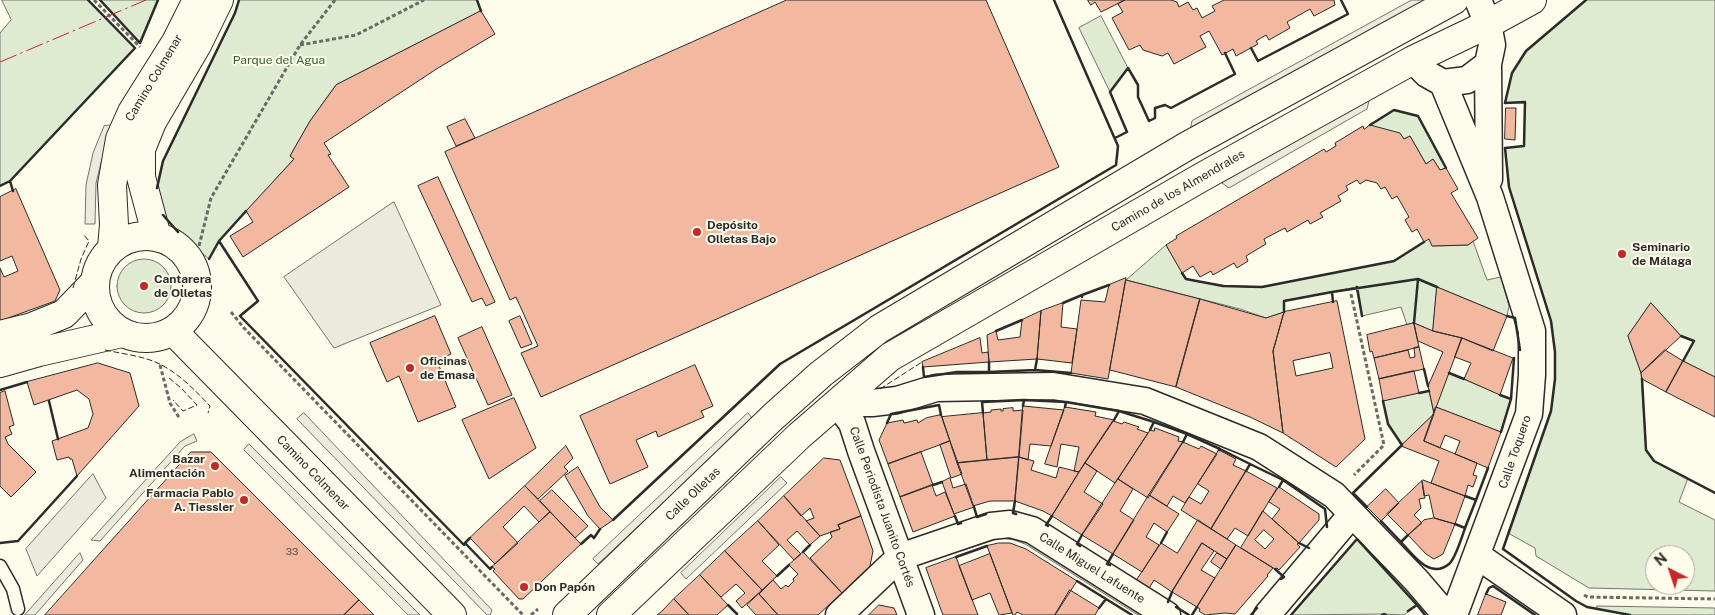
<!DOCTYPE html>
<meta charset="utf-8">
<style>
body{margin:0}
#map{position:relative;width:1715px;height:615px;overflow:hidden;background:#fdfbea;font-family:"Public Sans",sans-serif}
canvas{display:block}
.north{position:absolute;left:1645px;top:545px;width:50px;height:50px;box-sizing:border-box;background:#fdfbea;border:1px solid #a9a89e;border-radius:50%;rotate:319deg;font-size:14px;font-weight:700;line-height:20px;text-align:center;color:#2b2b2b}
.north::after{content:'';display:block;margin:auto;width:18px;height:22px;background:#c62828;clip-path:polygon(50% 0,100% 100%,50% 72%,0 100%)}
</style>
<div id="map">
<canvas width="1715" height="615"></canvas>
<div class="north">N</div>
</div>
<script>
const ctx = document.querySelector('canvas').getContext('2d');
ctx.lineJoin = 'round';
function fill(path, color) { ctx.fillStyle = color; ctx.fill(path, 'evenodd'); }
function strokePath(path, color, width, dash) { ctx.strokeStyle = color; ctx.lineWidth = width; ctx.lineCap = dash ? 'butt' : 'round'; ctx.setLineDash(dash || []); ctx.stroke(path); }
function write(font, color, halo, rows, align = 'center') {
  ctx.font = font + ' "Public Sans",sans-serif'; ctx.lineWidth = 4; ctx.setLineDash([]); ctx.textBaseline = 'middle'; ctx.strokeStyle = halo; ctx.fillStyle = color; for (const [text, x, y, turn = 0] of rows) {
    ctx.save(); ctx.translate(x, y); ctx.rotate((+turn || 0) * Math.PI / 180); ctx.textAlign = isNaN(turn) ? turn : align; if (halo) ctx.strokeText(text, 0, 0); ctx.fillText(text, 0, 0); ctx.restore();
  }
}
const green = new Path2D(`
 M2 0H88L135 48 10 181 0 186V33L11 20Z
 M100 0H158L140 43Z
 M239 0H477L481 11 336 85 310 121 290 156 294 159 219 241 209 259 181 235 163 215 157 186 163 161 235 13Z
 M1586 0H1715V377L1683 361 1694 341 1681 336 1651 303 1628 336 1641 373 1646 450 1654 461 1688 478 1679 502 1715 520V591L1589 588 1536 556 1535 548 1508 533 1551 411 1555 379V352L1551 321 1509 187 1505 148 1524 146 1525 103H1505L1512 73 1526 51ZM1655 555H1685V585H1655Z
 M1101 16 1128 68 1110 92 1079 28Z
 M1394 110 1418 116 1446 168 1440 170 1433 159 1426 164 1410 136 1404 139 1370 125Z
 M1429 239 1433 246 1468 245 1473 241 1487 280 1501 277 1509 306 1507 316 1437 287 1433 331 1414 323 1407 325 1401 307 1362 316 1356 287 1284 301V312L1266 318 1240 309 1126 280 1166 245 1186 279C1211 284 1236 288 1262 287L1394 261Z
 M117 286a27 27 0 1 1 54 0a27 27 0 1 1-54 0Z
 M1449 373 1511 399 1501 432 1436 407Z
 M1429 391 1434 414 1402 445 1388 424 1383 401Z
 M1357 539 1417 605 1404 615 1384 614 1291 615Z
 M1597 606 1715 608V615H1630L1598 609Z`);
fill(green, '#deebd1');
strokePath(green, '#74746e', 1);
const parking = new Path2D(`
 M1412 0H1432L1190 131 1192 121Z
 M1370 97 1367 109 1229 188 1222 183Z
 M116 125 103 155 96 183 95 224H85L86 185 93 153 104 126Z
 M394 202 441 305 334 348 284 277Z
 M304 413 492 610 490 615H487L297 419Z
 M748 413 753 419 598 564 593 559Z
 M194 434 197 441 185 446 100 541 91 540 180 442Z
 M249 444 420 615H408L244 450Z
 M93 474 106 498 37 576 26 549Z
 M781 477 787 483 686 579 681 573Z
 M1014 532 1152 615H1138L1025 544 1014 540 1001 538 991 541 961 551 956 546Z
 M80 553 83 560 35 615H25Z`);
fill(parking, '#eceadb');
strokePath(parking, '#74746e', 1);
const building = new Path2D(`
 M787 0H986L1059 167 541 397 521 353 538 346 516 297 510 300 445 152Z
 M1088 0H1125L1101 12 1095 2 1091 5Z
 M1125 0H1171L1177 2 1179 7 1188 2 1193 10 1197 8 1202 18 1215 11 1212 6 1224 0H1334L1335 5 1314 16 1310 9 1287 22 1290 28 1269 40 1266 35 1256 41 1258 44 1236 56 1233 49 1222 55 1209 31 1200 36 1206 47 1174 64 1168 53 1162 56 1143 50 1140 45 1129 50 1112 18 1123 12 1118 4Z
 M481 11 495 34 438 68 324 143 331 154 328 155 349 187 243 257 230 236 253 222 246 211 294 159 290 156 310 121 336 85Z
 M1506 108H1516L1515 140 1505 139Z
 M465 119 475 138 456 146 447 127Z
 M1370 125 1400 133 1404 139 1410 136 1426 164 1433 159 1440 170 1446 168 1458 189 1451 193 1478 238 1468 245 1432 246 1429 239 1424 242 1417 229 1412 232 1405 220 1409 217 1397 196 1392 199 1385 187 1381 189 1377 183 1366 180 1360 184 1357 180 1346 186 1348 190 1338 196 1341 201 1320 213 1323 217 1310 224 1308 220 1287 232 1285 228 1264 239 1266 244 1246 256 1248 261 1237 268 1234 263 1213 275 1211 271 1200 277 1193 266 1182 273 1166 245 1177 238 1176 236 1314 155 1324 149 1326 152 1336 146 1335 143 1363 126 1364 129Z
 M438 177 495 302 486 306 482 298 472 302 418 186Z
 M16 189 60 290 55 301 0 321V268L4 277 18 271 12 256 0 261V197Z
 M1126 278 1108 379 1071 373 1081 300 1105 302 1109 285Z
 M1126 280 1200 299 1176 387 1110 370Z
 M1437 287 1507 316 1493 351 1462 338 1433 331Z
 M1200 299 1266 318 1284 312 1273 351 1283 433 1250 417 1176 387Z
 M1337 301 1365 439 1336 467 1283 433 1273 351 1284 312ZM1330 353 1333 368 1296 376 1293 361Z
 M1063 303 1061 327 1077 329 1072 363 1037 359 1041 311Z
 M1651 303 1681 336 1641 373 1628 336Z
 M1041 311 1037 359 989 362 987 335 996 331 998 340 1020 337 1022 320Z
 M435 316 451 354 437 361 456 407 418 422 399 376 387 382 370 343Z
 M520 316 532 344 521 348 509 321Z
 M1414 323 1419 347 1374 358 1372 351 1370 352 1367 335Z
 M1414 323 1433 331 1462 338 1434 413 1428 386 1443 352 1418 341Z
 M482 327 512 395 488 405 458 338Z
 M980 338 982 353 988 352 989 362 923 367 922 362Z
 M1462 338 1513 358 1500 395 1464 379 1471 363 1455 357Z
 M1419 347 1424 369 1379 379 1374 358 1408 350 1410 358 1415 357 1414 348Z
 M1665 350 1683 361 1666 392 1642 379 1641 373Z
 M1683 361 1715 377V417L1666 392Z
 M98 363 130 373 139 406 77 476 72 459H70L69 457 57 460 52 441 88 428 93 414 89 399 77 390 34 405 27 382Z
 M695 365 713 406 701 411 704 417 658 437 656 431 636 440 648 467 610 484 580 416Z
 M1414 371 1419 393 1383 401 1379 379Z
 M5 391 14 425 9 427 12 434 5 437 8 444 36 472 11 497 0 486V393Z
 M514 398 536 448 489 479 462 420Z
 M1023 406 1064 410 1051 446 1030 444 1028 460 1019 457Z
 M1065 407 1096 412 1095 416 1114 420 1079 472 1074 471 1079 447 1061 444 1057 467 1045 464Z
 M1436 407 1501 432 1488 468 1455 454 1460 441 1445 435 1440 448 1424 441Z
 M1013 408V411L1023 410 1019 457 987 460 983 413 991 412V410L1001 409V411H1003V409Z
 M983 413 987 460 957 463 942 417Z
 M1434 414 1424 441 1477 463 1473 475 1477 476 1473 487 1468 485 1465 496 1431 483 1439 461 1401 446Z
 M941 415 950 441 888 464 879 440 887 423 903 420 904 423 917 420 918 423 926 418Z
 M1113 421 1122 424 1124 422 1139 427 1137 429 1148 433 1115 483 1085 463Z
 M1155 428 1179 437 1178 441 1183 442 1148 498 1118 479 1150 430 1154 431Z
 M950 441 962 474 951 478 940 445Z
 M1183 442 1199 449 1201 446 1217 454 1185 503 1173 496 1167 506 1149 495Z
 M566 446 573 458 564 467 568 471 538 499 525 486Z
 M1219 450 1236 459 1233 465 1246 471 1211 529 1181 510 1189 497 1201 504 1209 491 1198 484Z
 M191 452H211L359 600 344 615H45Z
 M921 452 933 485 900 497 888 464Z
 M1019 457 1034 461 1031 470 1056 478 1059 467 1079 472 1052 516 1043 511 1015 501Z
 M1019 457 1015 501H990L973 506 957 463Z
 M824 458 840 460 861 516 838 525 840 529 820 536 806 521 814 518 810 508 801 516 784 496Z
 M1085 463 1097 471 1084 492 1103 504 1082 535 1052 516Z
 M578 467 600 507 613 520 600 529 588 516 565 476Z
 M1246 471 1277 488 1248 536 1235 528 1227 539 1211 529Z
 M950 478 953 488 966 484 974 507 954 514 942 482Z
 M1118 479 1133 489 1120 511 1134 520 1113 554 1082 535Z
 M1423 480 1465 496 1455 524 1434 518 1429 495 1424 496 1422 481Z
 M1422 481 1425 498 1419 499 1421 508 1414 515 1422 523 1408 535 1387 514Z
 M932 485 936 496 945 492 955 516 913 532 900 497Z
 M525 486 550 512 539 522 524 506 503 527 518 543 495 564 470 538Z
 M1279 487 1319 514V520L1299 543 1272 519 1280 509 1269 502Z
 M1386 489 1399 503 1381 521 1367 507Z
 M552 490 588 526 575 538 540 501Z
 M1149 495 1179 514 1167 532 1154 523 1146 537 1159 545 1142 572 1113 554Z
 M784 496 820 536 810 545 797 531 787 540 801 554 794 560 758 521Z
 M1263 511 1299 543 1297 544 1300 547 1279 570 1277 568 1275 569 1241 548ZM1264 530 1274 539 1265 549 1255 540Z
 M550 512 581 544 523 599H519L493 571 495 569 492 567Z
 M861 516 873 551 870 566 842 593 810 558 832 537 830 532 840 529 838 525Z
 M1434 518 1455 524 1443 554 1434 559 1426 554 1408 535 1424 520Z
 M1198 520 1236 545 1227 559 1202 543 1172 592 1154 580 1148 590 1135 582 1161 543 1177 553Z
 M758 521 779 545 762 561 777 576 762 590 725 551Z
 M999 543H1010L1026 549 1077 581 1055 615H1023L1017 612 1015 615H1013L987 546Z
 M1202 543 1214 551 1201 570 1215 578 1197 607 1172 592Z
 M1236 545 1273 568 1267 575 1268 576 1235 614 1225 613 1205 615 1199 611 1200 609 1197 607Z
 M725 551 762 590 742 608 736 601 745 593 736 584 721 597 700 575Z
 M803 552 842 593 818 615H778L759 594 773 580 781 589 786 585 788 587 794 581 793 579 798 574 789 565Z
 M1217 553 1227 559 1221 569 1211 562Z
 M990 554 1012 613 999 615 990 593 972 600 959 566Z
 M956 557 970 594 978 615H943L940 607 926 568Z
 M700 575 728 605 717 615H689L674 599Z
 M1070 590 1099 608 1095 615H1055Z
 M759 594 769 605 778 615H756L747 605Z
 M1486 594 1506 602 1501 615H1478Z
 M674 599 689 615H657L661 612Z
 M359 600 374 615H344Z
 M879 605 894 608 897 615H869Z`);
fill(building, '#f2b8a0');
strokePath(building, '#2b2b2b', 1);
const service = new Path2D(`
 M0 566 13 589 18 609`);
const minor = new Path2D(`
 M1478 0 1488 24 1492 45 1488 64 1489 179
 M1413 60 1427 74 1443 83 1490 197 1532 331V375L1529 414 1454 615
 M1443 83 1467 80 1488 64
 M837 403H872L897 400 936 388 1053 386 1145 401 1259 447 1334 495 1416 580 1446 615
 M837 403 852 423 861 451 921 615
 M1478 556 1563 615
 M839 615 900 557 991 526 1010 524 1032 530 1167 615
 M1267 615 1352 514`);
const secondary = new Path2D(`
 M95 287a51 51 0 1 1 102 0a51 51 0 1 1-102 0Z
 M157 237 141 177V149L152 122 197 45 219 0
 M112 247 114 225 112 185 120 139 132 112 176 42 197 0
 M173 331 452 615
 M0 335 32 327 64 314 94 283
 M0 363 39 352 122 333`);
const primary = new Path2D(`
 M567 615 774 416 821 374 879 329 1187 146 1454 0
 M611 615 799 436 890 357 1202 177 1413 60 1488 24 1532 0`);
strokePath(service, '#2b2b2b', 15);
strokePath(minor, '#2b2b2b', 29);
strokePath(secondary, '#2b2b2b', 30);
strokePath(primary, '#2b2b2b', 30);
strokePath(new Path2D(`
 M94 0 140 47
 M300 45 356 35 424 0
 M192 264 198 250 211 198 300 45 335 0
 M1351 294 1384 445 1354 475
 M231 312 244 328 523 615
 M160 365 170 403 180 419
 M1584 595 1588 597 1715 599
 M531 615 538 609`), '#6a6964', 3, [4, 2.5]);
strokePath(service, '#fdfbea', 12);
strokePath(minor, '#fdfbea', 26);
strokePath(secondary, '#fdfbea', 28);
strokePath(primary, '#fdfbea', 28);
strokePath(new Path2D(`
 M73 288 81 259 89 241 83 234
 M105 350C119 353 134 355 147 359 173 367 192 387 210 406L208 413
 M169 378 181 388 197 405 183 411 173 400
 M880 389 922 362`), '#2b2b2b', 1, [6, 2.5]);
strokePath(new Path2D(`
 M100 0 140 43 158 0
 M477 0 481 11
 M1586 0 1526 51 1512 73 1505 103 1525 102 1524 146 1505 148 1509 187 1551 321 1555 352V379L1551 411 1503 549 1576 601 1587 607 1630 615
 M1251 48 1258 61 1348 14 1341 0
 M1370 125 1394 110 1418 116 1446 168
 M1115 138 1127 132 1110 92 1128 68 1138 85V97L1149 121 1155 118V108L1165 105 1171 108 1235 74 1225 53
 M10 181 135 48 88 0
 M0 186 10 181 13 191
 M157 188 163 161 235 13 239 0
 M246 211 219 241 258 301 240 316 464 545 465 543
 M163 215 178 232
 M209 259 219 241
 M1182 273 1186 279 1223 286 1262 287 1394 261 1424 242
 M1357 287 1362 316
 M1332 292 1418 279
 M1082 295 1109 285
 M1063 303 1082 295V297
 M1284 312V301L1332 292 1333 302
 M1507 316 1515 318 1520 350
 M1414 323 1418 279 1437 287
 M996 331 1022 320
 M1681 336 1694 341 1683 361
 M1037 359 1035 370 1071 373
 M923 367 924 377 957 372H989V362
 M1424 369 1428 386
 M989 372 1035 370
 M1449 373 1464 379
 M1642 379 1646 450 1654 461 1715 493
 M0 390 27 382
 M1419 393 1429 391
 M1500 395 1511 399 1514 358
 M1024 400 1066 402 1065 407
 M49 401 58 439
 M1383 401 1388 424 1402 445
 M1066 402 1119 411 1114 420
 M1119 411 1154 422 1150 430
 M983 413 982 402 1024 400 1023 406
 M1154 422 1187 434 1183 442
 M887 423 891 414 939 405 941 415
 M1501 432 1511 399
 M1187 434 1220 449 1219 450
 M1220 449 1250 464
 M1246 471 1250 464 1283 480 1279 487
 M1283 480 1325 509 1327 527
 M933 485 942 482
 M1465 496 1476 500 1465 528
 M1476 500 1488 468
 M1015 501 1013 513 1016 514
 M974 507 977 517 986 514
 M1367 507 1353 493 1401 446
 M955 516 958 524 961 523
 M613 520 780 364 1116 165 1118 146 1054 0
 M1381 521 1401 542 1408 535
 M1048 526 1046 525 1052 516
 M470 538 465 543 490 569 492 567
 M1401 542C1412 554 1430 580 1449 564 1455 559 1462 537 1465 528L1455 524
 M0 543 18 541 77 476
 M1161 543 1167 532
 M1299 543 1309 548
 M581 544 591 535 594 538 600 529
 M1080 546 1077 544 1082 535
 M803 552 810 545
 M956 557 987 546
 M1110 565 1107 564 1113 554
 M1275 569 1284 577 1281 579
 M777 576 789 565
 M1077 581 1106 599
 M1486 594 1489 588 1493 586 1535 615
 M1168 602 1172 592
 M728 605 737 614
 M1417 605 1425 615
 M1176 607 1189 615
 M1099 608 1106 599 1132 615
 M1192 615 1197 607
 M1251 615 1257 608
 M1291 615 1357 539 1417 605 1408 611
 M1382 615 1384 614 1386 615`), '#2b2b2b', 2.5);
strokePath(new Path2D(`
 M0 62 146 0`), '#c62828', 1, [18, 4, 2.5, 4]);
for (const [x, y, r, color] of [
 [697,232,5,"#c62828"],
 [1622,254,5,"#c62828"],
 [144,286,5,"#c62828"],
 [410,368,5,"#c62828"],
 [215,466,5,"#c62828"],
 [244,500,5,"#c62828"],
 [524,587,5,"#c62828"]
]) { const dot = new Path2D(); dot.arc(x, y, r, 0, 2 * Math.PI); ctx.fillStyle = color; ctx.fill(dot); strokePath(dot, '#fdfbea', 2); }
write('10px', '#5d4e48', null, [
 ["33",292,552]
]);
write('12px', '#34623c', '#fdfbea', [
 ["Parque del Agua",279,60]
]);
write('12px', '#2b2b2b', '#fdfbea', [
 ["Camino Colmenar",154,78,-59],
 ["Camino de los Almendrales",1178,191,-30],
 ["Calle Toquero",1515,452,-71],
 ["Camino Colmenar",313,473,46],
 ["Calle Olletas",693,494,-44],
 ["Calle Periodista Juanito Cortés",882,507,70],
 ["Calle Miguel Lafuente",1092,568,32]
]);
write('bold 12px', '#2b2b2b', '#fdfbea', [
 ["Depósito",707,225],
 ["Olletas Bajo",707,239],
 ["Seminario",1632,247],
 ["de Málaga",1632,261],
 ["Cantarera",154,279],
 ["de Olletas",154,293],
 ["Oficinas",420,361],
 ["de Emasa",420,375],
 ["Bazar",205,459,"right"],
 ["Alimentación",205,473,"right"],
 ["Farmacia Pablo",234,493,"right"],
 ["A. Tiessler",234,507,"right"],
 ["Don Papón",534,587]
], 'left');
</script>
